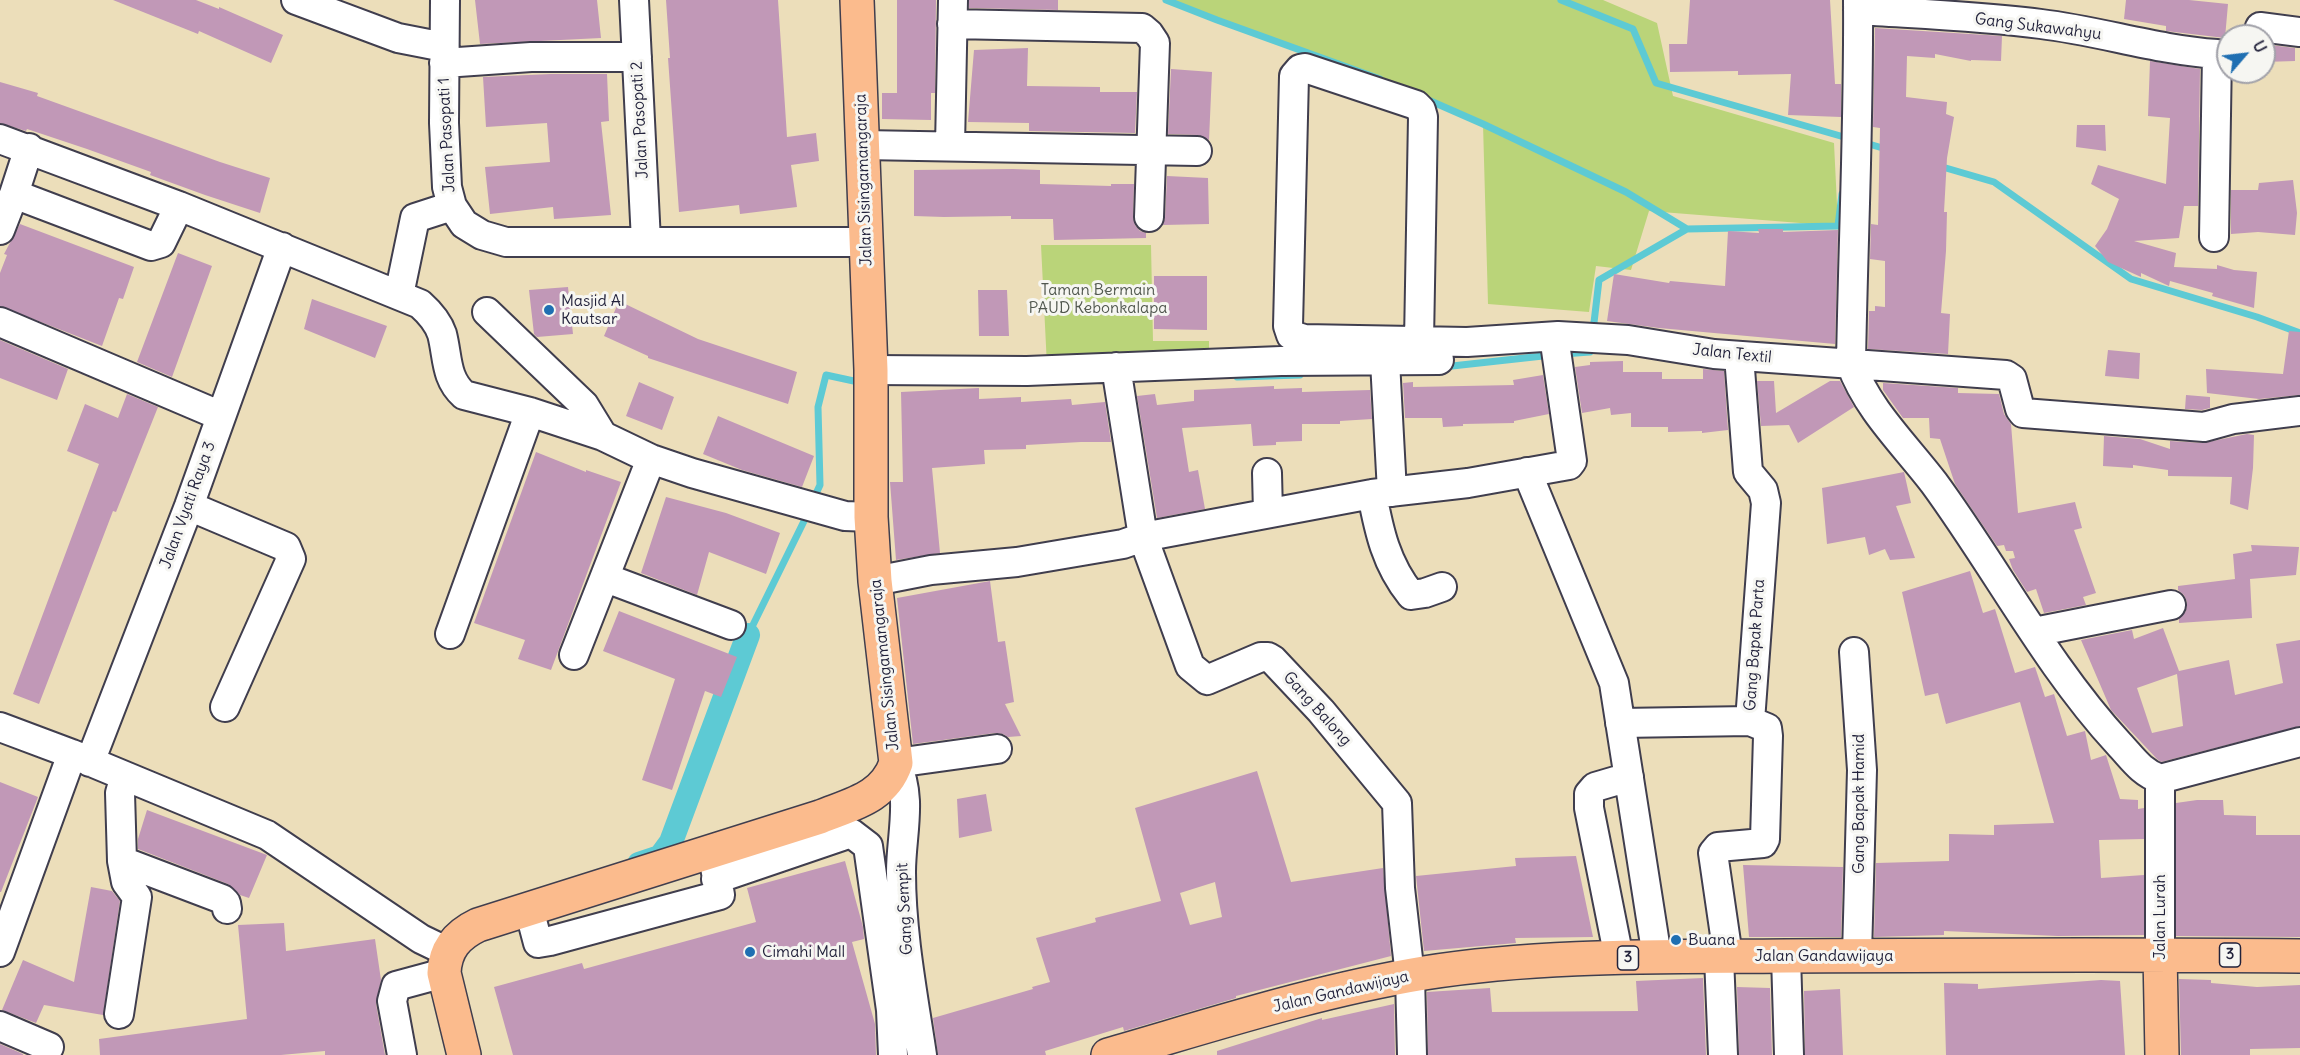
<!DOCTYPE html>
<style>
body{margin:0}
#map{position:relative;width:2300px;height:1055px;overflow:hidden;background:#ecdeba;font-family:Delius,sans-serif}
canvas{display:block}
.north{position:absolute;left:2216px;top:24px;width:60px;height:60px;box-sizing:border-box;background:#f6f6f2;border:2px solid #a1a1a9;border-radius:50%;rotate:62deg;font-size:16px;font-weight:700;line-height:24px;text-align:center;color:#22223b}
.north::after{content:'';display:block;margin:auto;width:21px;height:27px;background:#1f6fb2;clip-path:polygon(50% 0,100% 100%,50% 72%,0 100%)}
</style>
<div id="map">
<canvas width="2300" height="1055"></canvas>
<div class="north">U</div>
</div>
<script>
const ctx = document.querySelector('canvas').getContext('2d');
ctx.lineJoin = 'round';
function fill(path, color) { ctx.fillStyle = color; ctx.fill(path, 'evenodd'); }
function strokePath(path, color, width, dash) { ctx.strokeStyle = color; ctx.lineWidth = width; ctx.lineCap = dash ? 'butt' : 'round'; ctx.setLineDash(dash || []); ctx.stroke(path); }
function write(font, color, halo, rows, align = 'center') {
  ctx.font = font + ' Delius,sans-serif'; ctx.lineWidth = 6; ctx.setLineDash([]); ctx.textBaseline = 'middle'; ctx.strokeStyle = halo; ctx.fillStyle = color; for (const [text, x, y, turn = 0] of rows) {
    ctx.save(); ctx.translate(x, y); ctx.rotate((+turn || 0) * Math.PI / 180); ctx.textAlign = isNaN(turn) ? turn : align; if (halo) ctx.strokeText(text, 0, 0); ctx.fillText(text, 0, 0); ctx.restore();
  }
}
fill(new Path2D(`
 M1166 0H1603L1657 23 1673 96 1834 143 1838 226 1649 211 1631 270 1596 266 1589 312 1488 304 1483 124 1365 72 1217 20Z
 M1041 245H1151L1153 341H1209V361L1047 366Z`), '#bad479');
strokePath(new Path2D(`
 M1166 0 1217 20 1380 79
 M1561 0 1633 29 1656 83 1851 139
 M1426 99 1483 124 1626 192 1687 229 1838 226 1842 194
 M1862 142 1886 149
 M1939 166 1994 182 2131 279 2257 317 2300 333
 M1593 331 1599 280 1687 229
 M1563 354 1590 352V348
 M1443 367 1552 355
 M1237 377 1300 375
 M813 500 820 485 818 407 826 375 863 383
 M748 635 808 513`), '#5dcad4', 7);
strokePath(new Path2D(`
 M639 864 660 857 671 842 748 635`), '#5dcad4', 24);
fill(new Path2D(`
 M113 0H196L219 9V7L283 35 271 63 199 31 198 34Z
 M475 0H597L601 38 480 44Z
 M666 0H778L787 137 816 133 819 161 791 165 797 207 740 214 739 205 679 212 668 58H670Z
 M897 0H936L935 93H931V120L882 119V93H897Z
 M969 0H1058V10L969 8Z
 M1690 0H1830L1835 84H1841V117L1788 115 1791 74 1738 75V71L1670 72 1669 44H1687Z
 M2126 0H2189L2228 4 2225 38 2166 31V26L2124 19Z
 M1875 28 2002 36 2001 61 1971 60V61L1935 54V58L1907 56 1906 97 1947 102 1946 114 1954 117 1947 158 1944 212H1947L1946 251 1941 313 1950 314 1948 354 1868 349 1869 311H1875V306L1885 307V261L1870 259 1871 224 1878 225 1880 128 1873 127Z
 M2270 45 2295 48V61L2264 62V50Z
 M1028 48 1027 86 1100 87V92H1137L1135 133 1029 131V123L968 122 974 50Z
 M2150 61 2200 69 2198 206H2184L2179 238 2134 241 2176 253 2174 267 2217 269V265L2234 270 2257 272 2254 308 2212 296 2213 293 2170 281 2169 286 2141 273V277L2108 262 2095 246 2107 229 2119 199 2091 184 2098 165 2166 184 2170 118 2148 116Z
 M1171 69 1212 72 1209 140 1198 135 1168 134Z
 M551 74H607L609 121 601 122 611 215 554 219 553 207 490 214 485 167 550 162 547 123 486 127 483 77Z
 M0 82 38 93 37 96 220 162 270 178 260 213 205 195 150 175 151 172 87 149 27 129 26 131 0 123Z
 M2077 125H2105L2106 151 2076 147Z
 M1013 169 1040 170V184L1111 186V184H1134L1133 217 1135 225 1140 231 1146 233V238L1054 240 1053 219H1011V216L944 217 914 216V170Z
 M1167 176 1208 178 1209 224 1163 225 1165 218Z
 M2293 180 2297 213 2295 235 2258 232 2231 234V190H2258L2259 183Z
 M20 224 134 267 123 299 119 298 102 346 0 306V273L7 255 4 254Z
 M1758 229H1783V232L1838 230 1835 344 1659 328 1607 321 1614 274 1669 283 1670 281 1725 286 1728 231 1759 233Z
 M178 253 212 266 172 377 137 362Z
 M1154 276H1207V330L1154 329Z
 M568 287 573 334 537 337 534 334 529 290Z
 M978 290H1007L1009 336H979Z
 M312 299 387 326 375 358 304 329Z
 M619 301 698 339 797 372 788 404 648 358V356L604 336Z
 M2289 331 2300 332V395L2259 399 2207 393 2206 369 2283 374Z
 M0 340 68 369 57 400 0 378Z
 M2108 350 2140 353 2139 379 2105 376Z
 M1623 361V372H1662V379H1703V369L1724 371 1728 430 1702 433V431L1668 432V427H1631V413L1611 415 1610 408 1582 413 1575 367 1590 365V362Z
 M1543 375 1549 414 1514 421V423L1463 424V426L1443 427 1442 418H1405L1403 383 1413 382V387L1514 385 1513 380Z
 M1757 381H1774L1776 413 1830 381H1840L1854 407 1798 443 1789 425 1761 426Z
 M639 382 674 397 662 430 626 416Z
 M1883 383 1958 388V393L1999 394 2004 414 2011 424 2018 513 2075 502 2082 528 2074 530 2096 593 2083 597 2086 605 2044 613 2036 589 2027 592 2013 570 2009 559 2015 558 2013 551H2006L2004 545 1997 546 1955 484 1940 439 1930 438 1929 418H1903L1883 390Z
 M1274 386V389L1302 388V392L1370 390 1372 419 1340 421V424H1302V441L1276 442V445L1253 446 1251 424 1182 428 1189 472 1198 470 1205 509 1157 518 1137 396 1155 394 1157 405 1194 401V390Z
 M979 388V399L1021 397V402L1071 399 1072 405 1105 402 1111 442H1081L1026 445V449L984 450 985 464 932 468 940 553 896 560 890 482H903L901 392Z
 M127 394 158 407 116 512 113 511 39 704 13 694 99 464 67 451 85 404 118 418Z
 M2186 395 2210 397V408L2202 410 2185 409Z
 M718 416 814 456 802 487 742 470 703 454Z
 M2247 434 2254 435 2253 468 2248 510 2230 504 2232 477 2168 476V470L2133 465V468L2103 466 2104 436 2140 439 2170 449V441L2203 443Z
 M536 452 586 472V470L621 482 551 670 518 659 525 640 474 623Z
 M1904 472 1911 503 1896 506 1915 558 1890 560 1885 549 1869 555 1865 537 1827 544 1822 488Z
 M666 497 726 513 780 533 766 574 709 552 697 595 641 573Z
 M2251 545 2299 547 2296 575 2250 579 2252 618 2179 623V619L2186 611 2187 602 2184 595 2178 590V586L2235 579 2233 554 2252 551Z
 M1970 571 1983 613 1995 609 2015 673 2035 667 2045 697 2054 694 2067 736 2085 731 2091 760 2106 755 2120 799 2138 800V809L2144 808V839L2099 840 2101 878 2144 875V935L2058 936 1944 931V935L1874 937 1876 863 1949 861V834L1994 835V825L2054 823 2020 702 1946 724 1938 693 1925 696 1902 592Z
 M990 581 998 642 1005 641 1014 702 1005 704 1021 736 1008 737 1003 734 995 733 913 744 897 598Z
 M619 611 737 657 721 697 705 691 672 790 642 780 675 679 603 651Z
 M2163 628 2179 671 2229 660 2235 695 2283 683 2276 644 2300 640V726L2161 762 2157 759 2111 710 2081 640 2132 630 2134 639ZM2177 674 2183 726 2152 733 2137 688Z
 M1257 771 1291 882 1383 868 1391 956 1236 996V998L1124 1031 1123 1027 1045 1051 1046 1055H938L933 1018 1033 989 1032 987 1050 982 1036 938 1096 922 1095 918 1161 901 1135 808ZM1215 882 1222 917 1190 925 1180 893Z
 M0 782 38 797 1 892H0Z
 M986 794 992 831 959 838 957 799Z
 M2197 800H2223L2224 815 2256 816V835H2300V937L2176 936V803Z
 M147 810 267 855 249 898 240 895 228 884 138 849V839Z
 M1576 856 1593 937 1515 938 1516 943 1424 951 1416 876 1516 866 1515 858Z
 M845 861 863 927 864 939 852 942 875 1024 876 1055H513L494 987 582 963 584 969 756 922 747 888Z
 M1743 865 1843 867 1841 937H1749Z
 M91 887 112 891 120 901 103 1015 44 1005 36 1023 2 1010 23 960 74 982Z
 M284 923 286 951 375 939 381 980 376 1004 385 1055H325V1051L281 1055H100L99 1039 247 1019 238 925Z
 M1703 978 1706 1055H1428L1427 992 1490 988 1492 1012 1638 1011 1636 981Z
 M2179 979 2211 980V983L2257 987 2300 985V1048L2250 1049V1055H2181Z
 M2101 980 2120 981 2125 1055H1946L1944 983 1978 984V989Z
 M1737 987 1770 988 1772 1055H1739Z
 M1840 989 1843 1055H1805L1804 991Z
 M1394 1004 1395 1055H1217V1051L1322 1018V1020Z
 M0 1044 23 1054V1055H0Z`), '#c198b7');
const minor = new Path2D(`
 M296 0 398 38 444 47
 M445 0 444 123 447 187 452 206 464 224 482 235 506 242H866
 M634 0 646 241
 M1858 0C1859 121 1853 242 1851 364 1867 409 1905 445 1934 483 1997 569 2047 666 2119 744 2133 759 2141 772 2160 779L2300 742
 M1858 10C1919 14 1981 16 2041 24 2100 31 2157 50 2217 54
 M952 24 1142 28 1149 34 1155 43 1149 217
 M2257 36 2260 27 2300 32
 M444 63 531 57H637
 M0 139 179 206 420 304C429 312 438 322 442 334 448 357 445 378 464 395L530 412 603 436 651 459 692 473 845 516 871 517
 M863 145 1197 151
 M950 146 953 0
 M29 148 14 194 151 246 161 243 179 206
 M0 230 14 194
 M2214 237 2217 54
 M399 295 415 218 452 206
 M487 312 584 405 603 436
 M0 322 221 416
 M1419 341 1423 117 1421 110 1416 105 1305 68 1300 69 1294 76 1288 326 1291 335 1304 339 1467 342 1558 336 1628 340 1714 354 2006 375 2012 379 2020 409 2023 413 2204 427 2233 419 2300 411
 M1739 356 1748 472 1763 490 1766 503 1750 721
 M1385 361 1392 492
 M1116 367 1143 537 1190 666 1207 680 1261 657H1268L1273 660 1321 711 1397 803 1400 888 1410 976 1412 1055
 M871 370 1027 371 1281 361 1439 360
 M1527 472 1614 683 1657 957
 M1267 473 1268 513
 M1372 494C1379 531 1386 564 1411 595L1425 593 1442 587
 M189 506 286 547 291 559 225 707
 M606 578 731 625
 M875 581 931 570 1017 562 1123 544 1143 537 1372 494 1468 483 1569 465 1572 461 1556 350
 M2034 632 2171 605
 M450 634 530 412
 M1854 652 1862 770 1857 955
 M574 655 651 459
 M1620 723 1750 721 1767 728 1768 736 1765 839 1763 843 1718 847 1713 853 1728 956
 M0 727 72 754 267 835 421 939 448 952
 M90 762 189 506 282 247
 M122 861 222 899 226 903 227 909
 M716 879 851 833 868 846 891 1010 893 1055
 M529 909 538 943 550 941 720 895 715 867
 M0 952 72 754
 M2160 954V779
 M1786 956 1789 1055
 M1719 957 1723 1055
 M1619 958 1589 808V794L1595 787 1629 777
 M119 1014 137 897 126 882 122 861 120 793 125 776
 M0 1026 49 1047
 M402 1055 392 1001 396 986 444 973
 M922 1055C913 995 901 933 901 872 901 835 913 798 896 763L997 749`);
const major = new Path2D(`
 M2160 954 2162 1055
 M464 1055 444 973C445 949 457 935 478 925L820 817C852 804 884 798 896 763L875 581 871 517V370L857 0
 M1108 1055C1212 1025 1316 991 1424 973 1543 954 1666 957 1786 956 1957 955 2129 954 2300 956`);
strokePath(minor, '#403e4e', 32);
strokePath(major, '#403e4e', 36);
strokePath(minor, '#fff', 28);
strokePath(major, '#fbbb8d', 33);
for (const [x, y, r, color] of [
 [549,310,6,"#1f6fb2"],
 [1676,940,6,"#1f6fb2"],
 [750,952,6,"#1f6fb2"]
]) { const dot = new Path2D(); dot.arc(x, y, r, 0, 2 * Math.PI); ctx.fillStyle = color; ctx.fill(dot); strokePath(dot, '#f6f6f2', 2); }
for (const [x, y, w] of [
 [2230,955,21],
 [1628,958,21]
]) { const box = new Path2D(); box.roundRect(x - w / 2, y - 12, w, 24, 4.5); ctx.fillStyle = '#f6f6f2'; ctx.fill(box); strokePath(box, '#22223b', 1.5); }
write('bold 15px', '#22223b', null, [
 ["3",2230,955],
 ["3",1628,958]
]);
write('16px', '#22223b', '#f6f6f2', [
 ["Gang Sukawahyu",2038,27,7],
 ["Jalan Pasopati 2",640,120,-93],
 ["Jalan Pasopati 1",447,135,-93],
 ["Jalan Sisingamangaraja",864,180,-92],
 ["Jalan Textil",1732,354,6],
 ["Jalan Vyati Raya 3",188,505,-70],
 ["Gang Bapak Parta",1755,645,-86],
 ["Jalan Sisingamangaraja",885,665,-96],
 ["Gang Balong",1317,709,48],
 ["Gang Bapak Hamid",1859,804,-90],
 ["Gang Sempit",905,909,-93],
 ["Jalan Lurah",2160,917,-90],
 ["Jalan Gandawijaya",1824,956],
 ["Jalan Gandawijaya",1341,992,-13]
]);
write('16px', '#50574e', '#f6f6f2', [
 ["Taman Bermain",1098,290],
 ["PAUD Kebonkalapa",1098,308]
]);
write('16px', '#22223b', '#f6f6f2', [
 ["Masjid Al",561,301],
 ["Kautsar",561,319],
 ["Buana",1688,940],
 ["Cimahi Mall",762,952]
], 'left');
</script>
